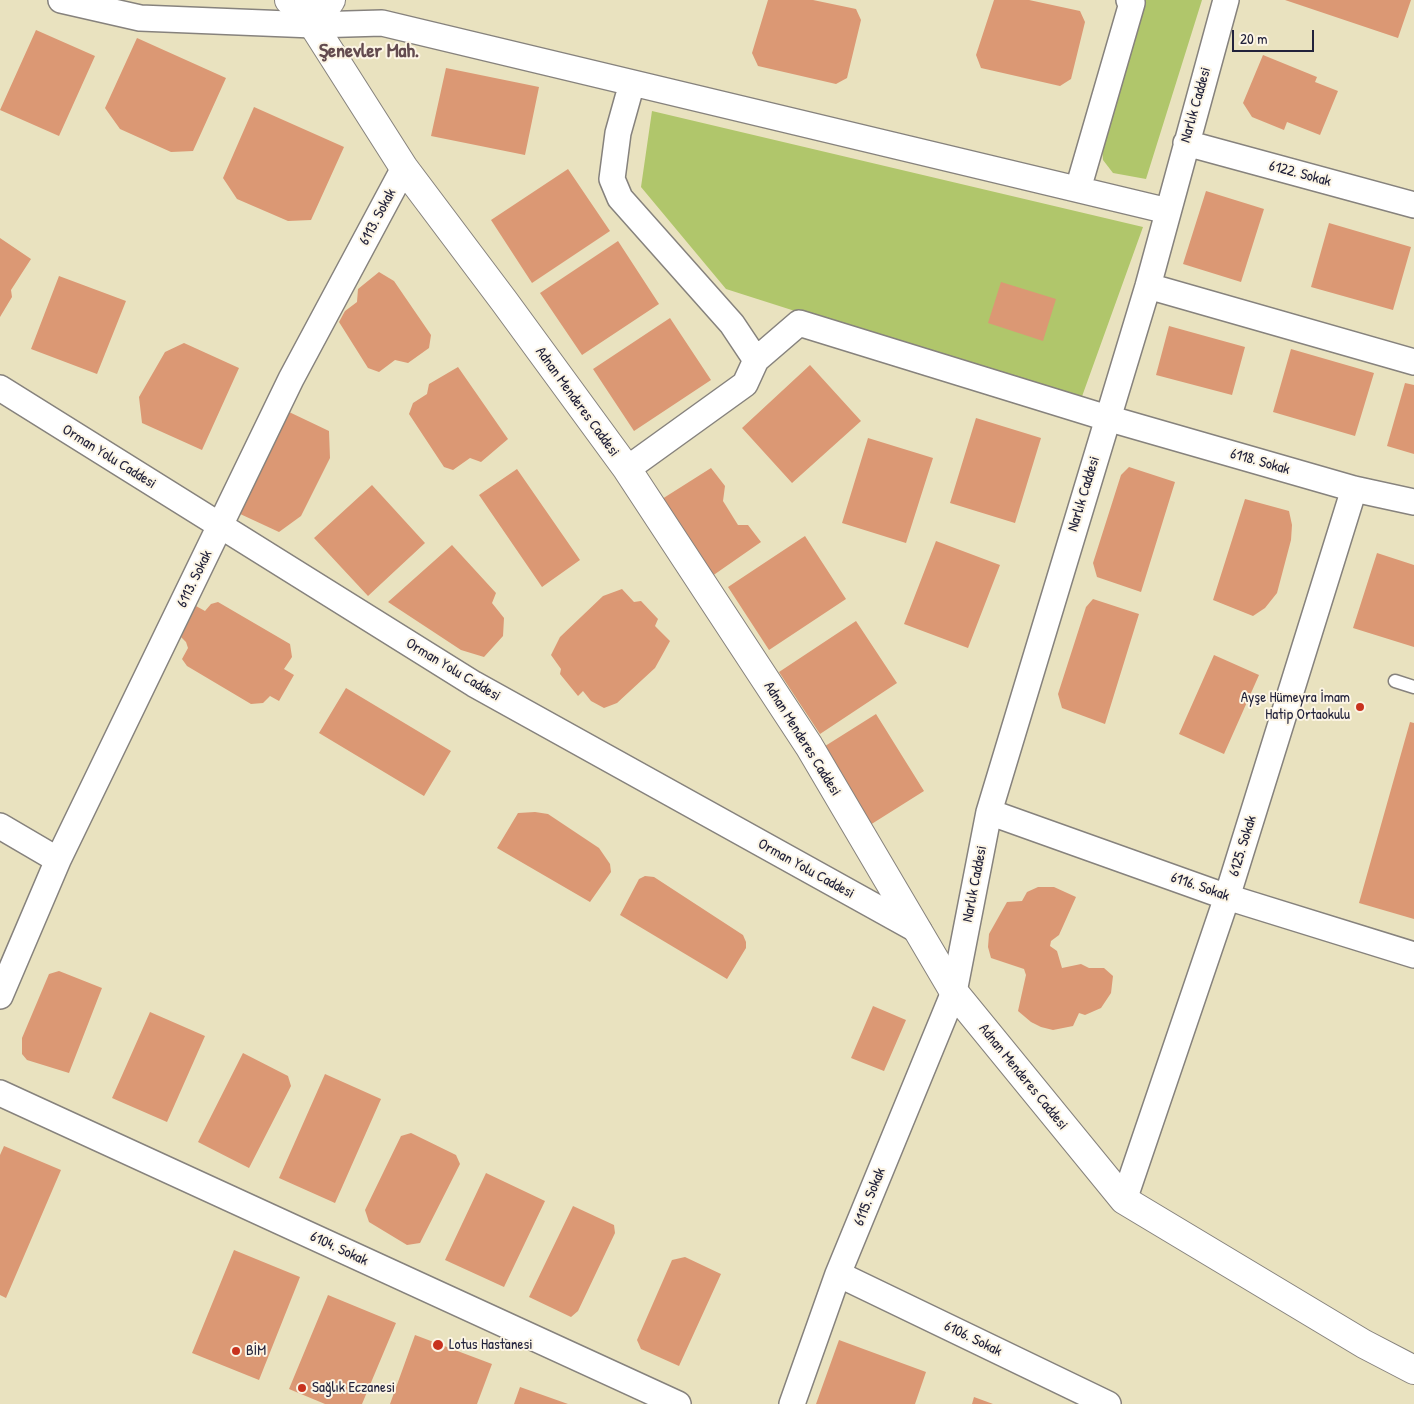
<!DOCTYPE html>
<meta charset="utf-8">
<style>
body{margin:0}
#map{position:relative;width:1414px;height:1404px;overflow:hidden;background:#e9e2bf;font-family:"Patrick Hand",sans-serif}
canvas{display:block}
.scale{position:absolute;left:1232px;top:30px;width:82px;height:22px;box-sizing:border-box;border:2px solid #22223b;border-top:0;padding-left:6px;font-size:15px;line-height:18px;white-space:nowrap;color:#22223b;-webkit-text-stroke:4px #fcf5e5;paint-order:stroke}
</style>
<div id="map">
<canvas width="1414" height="1404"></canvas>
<div class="scale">20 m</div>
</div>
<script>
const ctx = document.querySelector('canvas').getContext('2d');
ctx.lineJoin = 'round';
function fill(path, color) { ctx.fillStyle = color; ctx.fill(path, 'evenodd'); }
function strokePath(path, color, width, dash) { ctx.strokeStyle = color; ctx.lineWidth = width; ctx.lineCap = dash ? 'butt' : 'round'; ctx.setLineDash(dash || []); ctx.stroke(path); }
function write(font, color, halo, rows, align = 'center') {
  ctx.font = font + ' "Patrick Hand",sans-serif'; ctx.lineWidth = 4; ctx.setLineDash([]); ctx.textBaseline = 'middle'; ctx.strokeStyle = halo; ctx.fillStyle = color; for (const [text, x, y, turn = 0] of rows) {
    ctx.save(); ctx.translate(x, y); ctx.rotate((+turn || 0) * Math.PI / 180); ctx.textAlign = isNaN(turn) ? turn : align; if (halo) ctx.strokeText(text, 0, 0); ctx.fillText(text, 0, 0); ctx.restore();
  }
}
fill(new Path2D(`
 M1144 0H1202L1146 179 1113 173 1103 160 1101 136Z
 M652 111 1143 227 1080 402 726 289 641 187Z`), '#b0c66b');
fill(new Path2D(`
 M768 0H813L856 9 861 20 847 78 836 84 758 66 752 53Z
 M994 0H1029L1080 11 1085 22 1071 79 1060 86 981 68 976 55Z
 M1285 0H1411L1398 38Z
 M36 30 95 56 59 136 0 110Z
 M137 38 226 78 193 151 171 152 120 129 105 108Z
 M1263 55 1317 77 1315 82 1338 91 1320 135 1287 122 1284 130 1252 117 1243 103Z
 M446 68 539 87 525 155 431 136Z
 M254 107 344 147 311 220 288 221 237 199 223 178Z
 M568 169 610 231 532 283 491 220Z
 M1206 191 1264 209 1241 282 1183 264Z
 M1329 223 1411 247 1393 310 1311 287Z
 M0 238 31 259 11 290 12 297 0 317Z
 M618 241 659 304 582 355 540 293Z
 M379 272 394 281 431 335 429 348 408 363 395 360 379 372 368 368 339 322 345 311 357 302 358 289Z
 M59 276 126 301 97 374 31 349Z
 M1001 282 1056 299 1043 341 988 323Z
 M670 318 711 380 634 431 593 369Z
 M1169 326 1245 347 1232 395 1156 375Z
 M184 343 239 368 202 450 142 423 139 397 165 352Z
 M1291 349 1374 373 1355 436 1273 412Z
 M810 365 861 421 792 483 742 428Z
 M458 367 508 439 481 462 470 458 453 470 444 467 409 414 413 403 427 394 429 384Z
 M1405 383 1414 385V454L1387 446Z
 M287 411 329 431 330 458 301 516 279 532 238 513Z
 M976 418 1041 438 1015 523 950 503Z
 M868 438 933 458 906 543 842 523Z
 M1129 467 1175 482 1141 592 1097 577 1093 563 1121 475Z
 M711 468 725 486 723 501 738 525H748L761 542 705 581 651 506Z
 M517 469 580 560 542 587 479 495Z
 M372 485 425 543 368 596 314 538Z
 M1245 499 1289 511 1292 525 1291 540 1277 593 1265 608 1253 616 1213 600Z
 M805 536 846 599 769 650 728 587Z
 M936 541 1000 565 968 648 904 624Z
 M452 545 496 593 492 603 504 618 503 636 484 657 461 650 388 602Z
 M1377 553 1414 565V647L1353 628Z
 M622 589 634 602 641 601 658 619 655 626 670 641 655 668 617 703 604 708 591 701 583 691 578 696 560 674 561 669 551 655 560 637 603 596Z
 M1093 599 1139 614 1105 724 1062 708 1058 694 1086 607Z
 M218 602 290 644 292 657 284 669 294 675 279 701 270 696 263 703 251 704 187 666 182 659 188 648 186 642 181 637 196 606 205 611 211 604Z
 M856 621 897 683 820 734 779 672Z
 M1214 655 1259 675 1224 754 1179 734Z
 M346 688 451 751 424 796 319 733Z
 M876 714 924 791 870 825 822 748Z
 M1410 722 1414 723V919L1359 903Z
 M535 812 548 814 599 848 610 864 611 872 590 902 497 848 518 813Z
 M645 876 654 877 743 935 746 942V948L727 979 620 915 639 879Z
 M1038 887H1054L1076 897 1059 935 1051 941 1050 946 1057 951 1062 968 1081 964 1089 968H1104L1113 976 1111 993 1101 1008 1085 1015 1079 1013 1073 1026 1053 1030 1041 1027 1031 1022 1018 1011 1026 975 1024 969 991 958 988 947 989 934 1007 902 1022 901 1027 892Z
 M59 971 102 988 69 1073 27 1060 22 1054V1038L49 974Z
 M873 1006 906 1020 884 1071 851 1058Z
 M150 1012 205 1036 167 1122 112 1098Z
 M243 1053 288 1076 291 1086 249 1168 198 1142Z
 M325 1074 381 1099 335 1203 279 1178Z
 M411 1133 456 1155 460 1164 420 1243 407 1245 369 1222 365 1210 401 1136Z
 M4 1146 61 1170 6 1298 0 1295V1155Z
 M486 1173 545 1201 504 1287 445 1260Z
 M573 1206 614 1225 615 1233 578 1311 571 1317 529 1297Z
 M234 1250 300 1277 259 1380 192 1353Z
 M685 1257 721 1274 679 1366 641 1349 637 1340 672 1260Z
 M328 1295 396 1323 362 1404H325L289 1389Z
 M415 1335 492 1364 477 1404H390Z
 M839 1340 926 1372 915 1404H816Z
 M520 1387 568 1404H514Z
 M974 1397 993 1404H972Z`), '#db9874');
const service = new Path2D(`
 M1395 681 1414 687`);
const minor = new Path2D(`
 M61 0 140 18 313 25 382 23 1168 211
 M1186 143 1414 205
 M1078 189 1132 3 1129 0
 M1148 286 1414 362
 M756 360 799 323 1107 418 1354 489 1414 502
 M0 388 474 684 919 931
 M627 469 745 384 756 360 732 324 620 198 612 179 618 133 632 83
 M989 812 1227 897 1414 955
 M0 826 58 860
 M0 996 58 860 291 379 404 168
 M0 1093 678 1404
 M1124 1200 1227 897 1354 489
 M838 1274 1108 1404
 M792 1404 838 1274 954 992 989 812 1148 286 1226 0`);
const tertiary = new Path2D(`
 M289 0 313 25 404 168 504 301 627 469 809 746 954 992 1124 1200 1364 1344 1414 1370
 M308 9 313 25 331 0`);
strokePath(service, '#86827d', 15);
strokePath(minor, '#86827d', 28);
strokePath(tertiary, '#86827d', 30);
strokePath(service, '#fff', 12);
strokePath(minor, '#fff', 25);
strokePath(tertiary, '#fff', 28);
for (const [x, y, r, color] of [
 [1360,707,5,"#c8321e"],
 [438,1345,6,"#c8321e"],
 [236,1351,5,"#c8321e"],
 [302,1388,5,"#c8321e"]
]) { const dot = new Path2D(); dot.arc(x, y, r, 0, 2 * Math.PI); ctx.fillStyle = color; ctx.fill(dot); strokePath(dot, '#fcf5e5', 2); }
write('15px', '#22223b', '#fcf5e5', [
 ["Narlık Caddesi",1196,105,-74],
 ["6122. Sokak",1300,174,15],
 ["6113. Sokak",378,217,-62],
 ["Adnan Menderes Caddesi",577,402,54],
 ["Orman Yolu Caddesi",109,457,32],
 ["6118. Sokak",1260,462,16],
 ["Narlık Caddesi",1084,494,-73],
 ["6113. Sokak",195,579,-64],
 ["Orman Yolu Caddesi",453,670,31],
 ["Adnan Menderes Caddesi",802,739,58],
 ["6125. Sokak",1243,846,-73],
 ["Orman Yolu Caddesi",806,869,29],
 ["Narlık Caddesi",975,884,-79],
 ["6116. Sokak",1200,887,19],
 ["Adnan Menderes Caddesi",1023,1077,51],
 ["6115. Sokak",870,1197,-68],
 ["6104. Sokak",339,1249,25],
 ["6106. Sokak",973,1339,26]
]);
write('15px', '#22223b', '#fcf5e5', [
 ["Ayşe Hümeyra İmam",1350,698,"right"],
 ["Hatip Ortaokulu",1350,715,"right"],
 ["Lotus Hastanesi",449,1345],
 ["BİM",246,1351],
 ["Sağlık Eczanesi",312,1388]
], 'left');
write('bold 20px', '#634b4f', '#fcf5e5', [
 ["Şenevler Mah.",369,52]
]);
</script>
